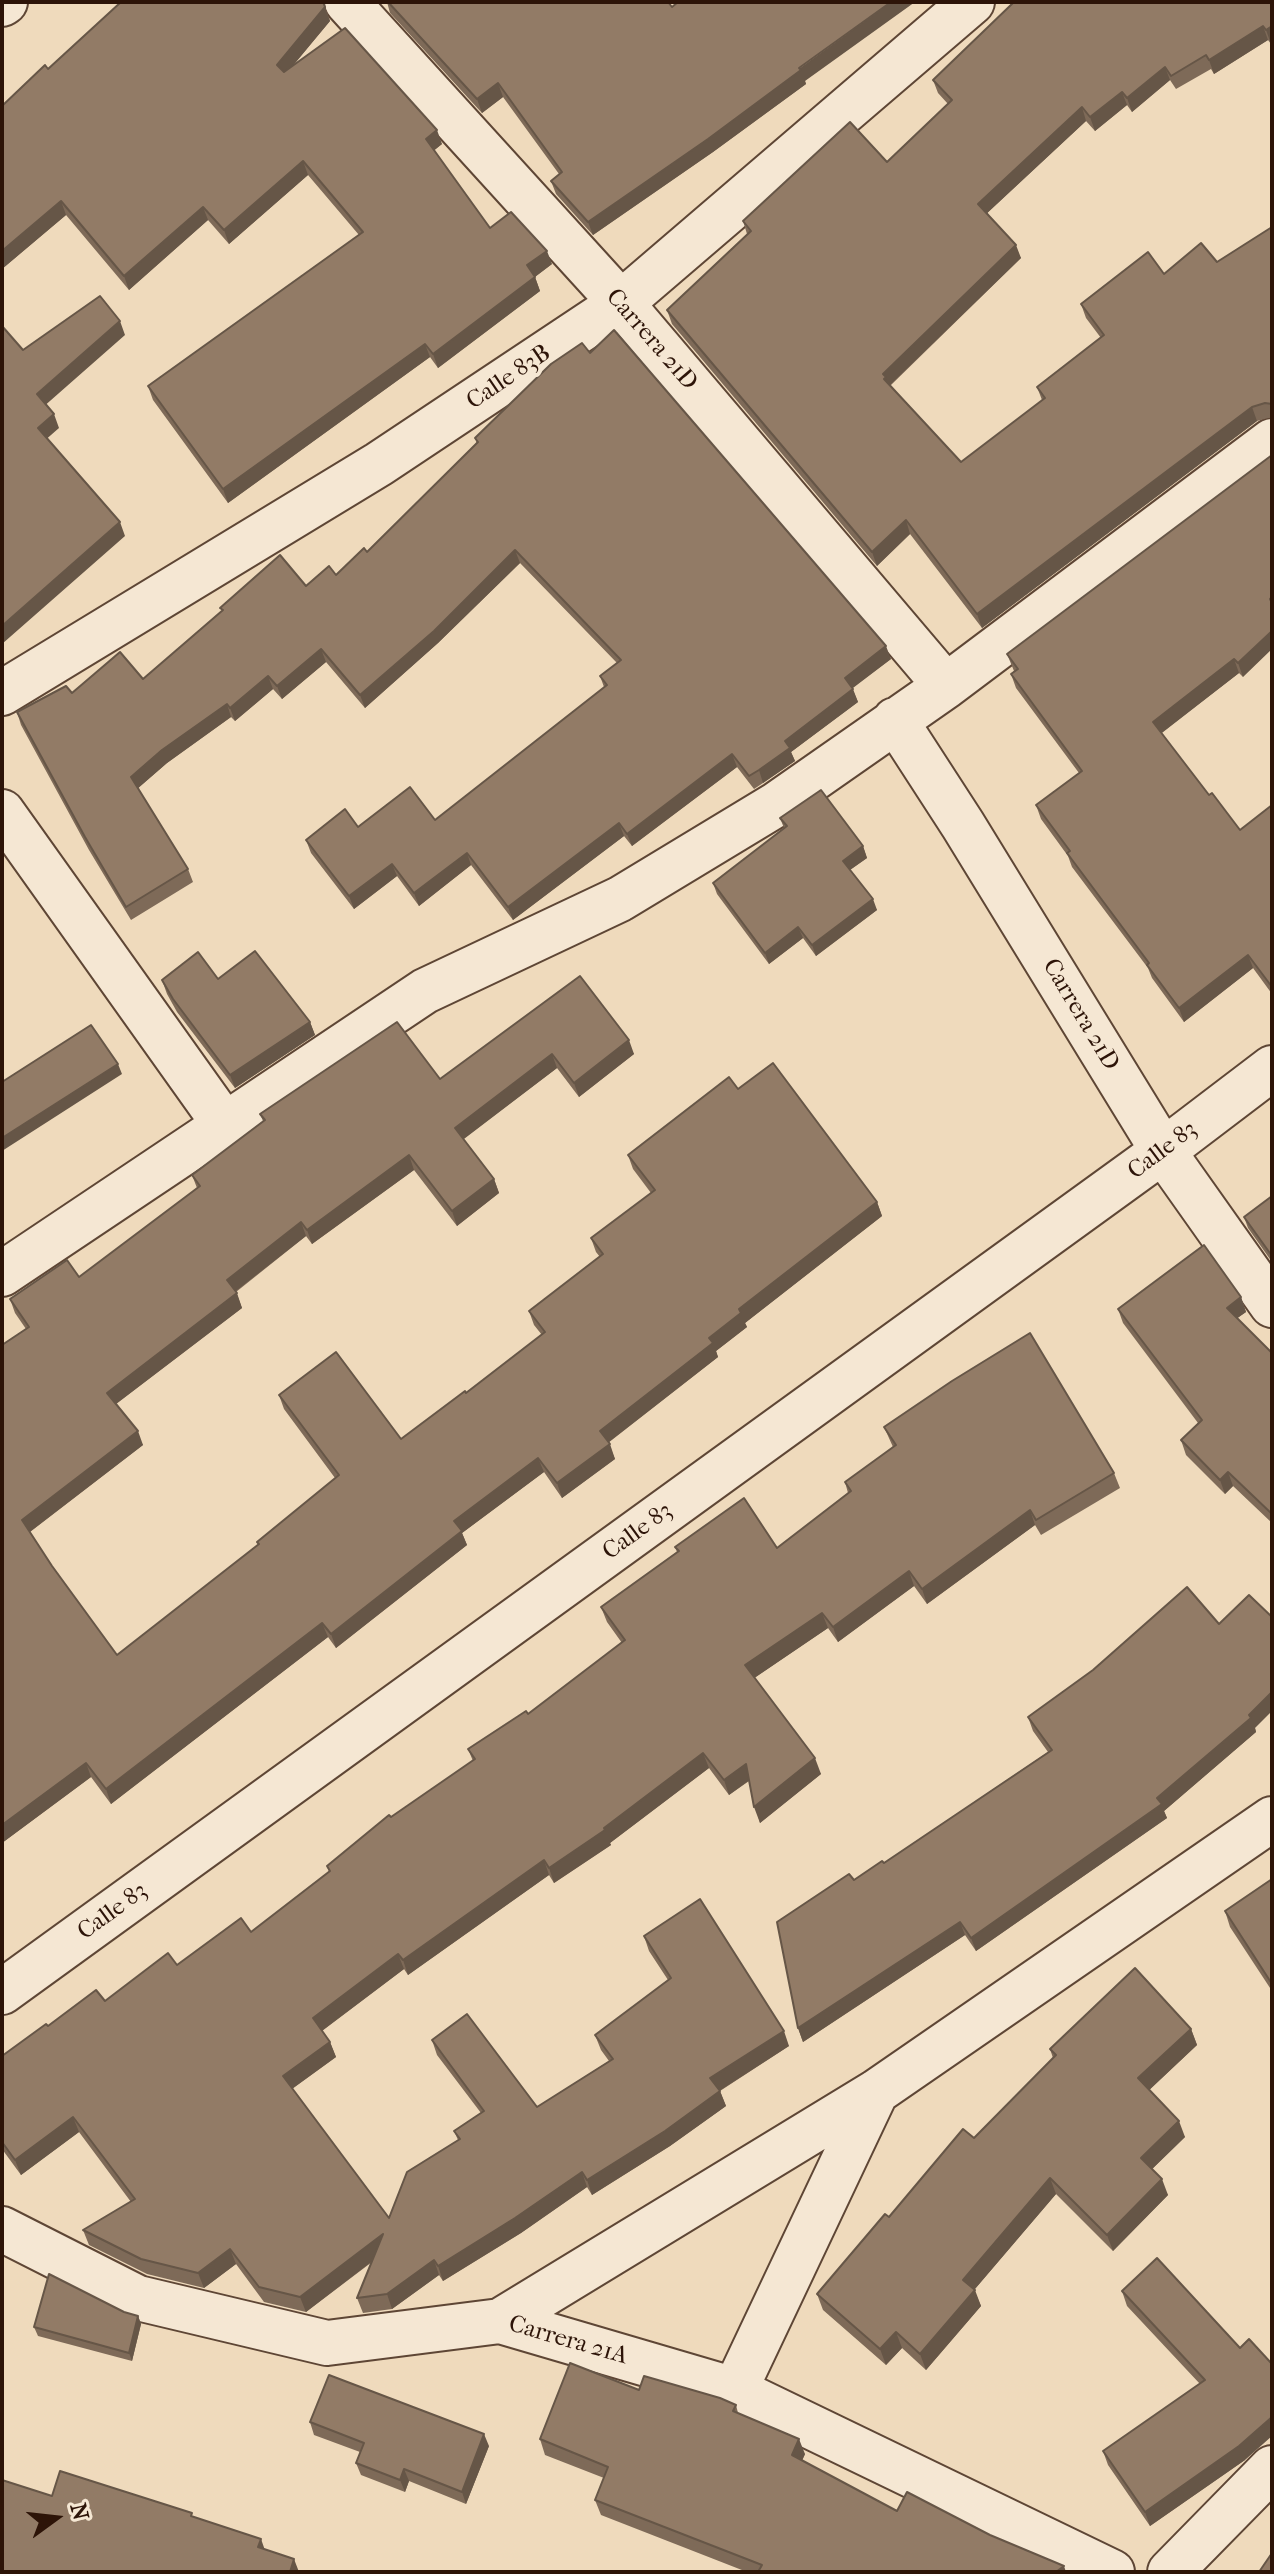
<!DOCTYPE html>
<style>
body{margin:0}
#map{position:relative;width:1274px;height:2574px;overflow:hidden;background:#efdabc;font-family:"IM FELL French Canon",serif}
canvas{display:block}
.frame{position:absolute;inset:0;border:4px solid #2d1408;pointer-events:none}
.north{position:absolute;left:16px;top:2478px;width:80px;height:80px;-webkit-text-stroke:6px #f5e7d3;paint-order:stroke;rotate:75deg;font-size:22px;font-weight:700;line-height:32px;text-align:center;color:#2d1408}
.north::after{content:'';display:block;margin:auto;width:28px;height:36px;background:#2d1408;clip-path:polygon(50% 0,100% 100%,50% 72%,0 100%)}
</style>
<div id="map">
<canvas width="1274" height="2574"></canvas>
<div class="frame"></div>
<div class="north">N</div>
</div>
<script>
const ctx = document.querySelector('canvas').getContext('2d');
ctx.lineJoin = 'round';
function strokePath(path, color, width, dash) { ctx.strokeStyle = color; ctx.lineWidth = width; ctx.lineCap = dash ? 'butt' : 'round'; ctx.setLineDash(dash || []); ctx.stroke(path); }
function fill(path, color) { ctx.fillStyle = color; ctx.fill(path, 'evenodd'); }
function write(font, color, halo, rows, align = 'center') {
  ctx.font = font + ' "IM FELL French Canon",serif'; ctx.lineWidth = 8; ctx.setLineDash([]); ctx.textBaseline = 'middle'; ctx.strokeStyle = halo; ctx.fillStyle = color; for (const [text, x, y, turn = 0] of rows) {
    ctx.save(); ctx.translate(x, y); ctx.rotate((+turn || 0) * Math.PI / 180); ctx.textAlign = isNaN(turn) ? turn : align; if (halo) ctx.strokeText(text, 0, 0); ctx.fillText(text, 0, 0); ctx.restore();
  }
}
const minor = new Path2D(`
 M347 2 621 303 946 686
 M2 4 5 2
 M2 693 379 464 621 303 972 2
 M895 720 963 825 1163 1151 1272 1305
 M2 812 225 1125
 M2 1274 425 991 620 899 777 804 946 686 1272 441
 M2 1992 1163 1151 1272 1068
 M2 2229 138 2298 327 2343 500 2321 735 2390 1112 2572
 M500 2321 876 2092 1272 1819
 M735 2390 876 2092
 M1170 2572 1272 2468`);
strokePath(minor, '#5e4635', 48);
strokePath(minor, '#f5e7d3', 44);
fill(new Path2D(`
 M387 2H668L672 7 805 81 806 84 713 152 593 235 556 194 551 181 559 174 503 97 482 113 390 13Z
 M1272 2V43L1271 44 1268 40 1214 74 1211 69 1176 89 1170 80 1132 112 1127 105 1095 131 1086 121 987 213 1021 258 890 386 961 462 1042 400 1037 387 1101 338 1086 318 1081 304 1164 274 1217 262 1272 227V417L1257 421 982 628 910 534 877 566 672 324 667 310 747 234 743 221 887 162 948 104 938 93 933 80Z
 M325 7 330 21 294 64 442 144 434 150 490 228 552 264 535 277 540 291 438 368 430 357 228 503 153 400 148 386 359 235 308 175 229 244 208 220 129 290 66 215 2 269V106L48 69Z
 M590 353 891 659 852 688 858 702 791 752 795 761 763 783 754 789 737 767 632 846 624 836 513 920 471 865 419 906 397 876 354 909 311 853 306 840 358 827 435 820 604 687 600 676 617 663 520 563 438 643 365 708 326 662 282 699 273 689 235 721 231 717 167 763 138 788 188 869 193 882 131 920 89 850 21 725 17 712 72 693 143 679 222 611 220 608 306 586 336 575 367 552 477 444 475 438Z
 M1272 455 1243 677 1239 673 1161 733 1209 795 1240 830 1272 805V994L1253 968 1184 1022 1152 978 1148 968 1072 867 1068 856 1041 819 1036 805 1079 773 1016 688 1011 674 1014 671 1007 654Z
 M780 818 863 846 867 858 850 870 877 910 816 956 803 938 769 964 717 894 713 883 784 828Z
 M580 976 634 1054 579 1097 557 1068 463 1139 494 1179 499 1193 457 1226 414 1170 312 1244 306 1236 236 1292 242 1308 116 1404 143 1445 30 1532 52 1566 117 1655 258 1545 257 1542 335 1478 284 1409 279 1395 401 1439 466 1393 542 1335 534 1325 529 1311 600 1257 596 1252 591 1238 651 1193 633 1169 628 1155 738 1089 877 1202 882 1216 745 1323 747 1327 716 1351 718 1357 608 1443 615 1459 562 1498 544 1472 462 1533 467 1545 336 1648 328 1637 111 1804 91 1777 2 1843V1345L26 1329 15 1313 10 1299 79 1277 197 1188 192 1175 263 1121 260 1114 440 1079Z
 M162 980 310 1022 315 1035 235 1088 177 1012 167 994Z
 M1272 1196V1262L1248 1228 1244 1217Z
 M1241 1297 1246 1312 1237 1318 1272 1353V1523L1233 1486 1225 1494 1186 1455 1181 1440 1198 1423 1123 1323 1118 1309Z
 M884 1427 1114 1473 1120 1488 1041 1535 1035 1525 927 1604 914 1586 838 1642 828 1628 754 1678 821 1774 760 1823 749 1781 729 1795 709 1768 610 1843 611 1845 554 1883 549 1875 408 1975 404 1969 322 2031 330 2042 336 2057 292 2089 389 2218 458 2140 454 2131 481 2113 437 2055 432 2040 537 2107 609 2061 601 2050 595 2035 668 1980 649 1951 644 1936 789 2046 720 2091 726 2106 670 2146 592 2195 587 2187 521 2233 443 2281 439 2275 392 2309 363 2313 357 2298 372 2262 306 2312 264 2302 236 2264 204 2288 147 2274 89 2245 83 2230 131 2202 79 2132 21 2175 2 2149V2056L48 2026 105 2001 177 1965 251 1932 329 1872 327 1866 391 1817 473 1761 468 1749 528 1714 622 1643 607 1622 601 1607 677 1552 675 1547 777 1548 848 1493 845 1482 893 1447Z
 M1028 1717 1255 1728 1256 1732 1164 1811 1167 1818 976 1951 965 1935 803 2042 798 2028 854 1880 884 1863 1048 1752 1033 1731Z
 M1272 1879V1991L1230 1927 1225 1911Z
 M1191 2029 1197 2045 1149 2090 1185 2137 1152 2169 1168 2195 1113 2251 1056 2194 974 2290 981 2306 926 2370 902 2348 886 2365 823 2310 817 2294 889 2217 974 2138 1053 2058 1050 2049Z
 M1157 2258 1245 2460 1150 2526 1108 2465 1103 2451 1200 2384 1127 2306 1122 2291Z
 M124 2312 138 2316 141 2324 132 2361 38 2336 34 2327Z
 M639 2390 736 2405 738 2413 805 2454 802 2460 897 2511 990 2535 1066 2572H747L601 2515 595 2500 604 2478 545 2455 540 2439Z
 M310 2422 489 2446 466 2504 409 2481 405 2492 361 2475 356 2463 360 2452 314 2435Z`), '#7e6a58');
fill(new Path2D(`
 M891 2H915L805 81 806 84 713 152 593 235 588 222Z
 M325 7 330 21 282 79 277 65Z
 M1263 26 1268 40 1214 74 1209 60Z
 M1272 26V43L1271 44 1266 30Z
 M1165 67 1170 80 1132 112 1127 98Z
 M498 83 503 97 482 113 477 99Z
 M1122 92 1127 105 1095 131 1090 117Z
 M1082 107 1086 121 983 217 978 204Z
 M437 130 442 144 431 153 426 139Z
 M303 161 308 175 229 244 224 230Z
 M61 201 66 215 2 269V251Z
 M203 207 208 220 129 290 124 276Z
 M1016 245 1021 258 889 386V393L883 374Z
 M547 251 552 264 532 279 527 265Z
 M535 277 540 291 438 368 433 354Z
 M120 321 125 335 42 408 37 394Z
 M425 344 430 357 228 503 223 489Z
 M1252 407 1257 421 982 628 977 614Z
 M54 414 59 428 43 442 38 428Z
 M906 520 910 534 877 566 872 552Z
 M120 522 125 536 2 644V626Z
 M515 550 520 563 438 643 365 708 360 695Z
 M1272 631V649L1243 677 1238 663Z
 M886 646 891 659 849 691 845 678Z
 M321 649 326 662 282 699 277 686Z
 M1234 659 1239 673 1158 736 1153 722Z
 M268 676 273 689 235 721 230 708Z
 M853 689 858 702 791 752 795 761 763 783 759 770 785 741Z
 M227 704 231 717 167 763 136 790 131 777 162 750Z
 M732 754 737 767 632 846 627 834Z
 M619 823 624 836 513 920 508 907Z
 M863 846 867 858 847 872 843 861Z
 M467 853 471 865 419 906 414 893Z
 M392 864 397 876 354 909 349 896Z
 M873 899 877 910 816 956 812 945Z
 M798 927 803 938 769 964 765 953Z
 M1248 955 1253 968 1184 1022 1179 1008Z
 M310 1022 315 1035 235 1088 230 1075Z
 M629 1040 634 1054 579 1097 574 1083Z
 M552 1054 557 1068 460 1142 455 1128Z
 M118 1064 122 1074 2 1151V1138Z
 M409 1155 414 1170 312 1244 307 1230Z
 M494 1179 499 1193 457 1226 452 1211Z
 M877 1202 882 1216 745 1323 747 1327 716 1351 718 1357 605 1445 600 1431 709 1338 739 1309Z
 M301 1222 306 1236 232 1294 227 1280Z
 M237 1293 242 1308 112 1407 107 1393Z
 M1241 1297 1246 1312 1232 1322 1227 1308Z
 M138 1431 143 1445 27 1534 22 1520Z
 M610 1444 615 1459 562 1498 557 1483Z
 M538 1458 544 1472 462 1533 467 1545 336 1648 331 1634 454 1521Z
 M1228 1472 1233 1486 1225 1494 1220 1480Z
 M1030 1510 1035 1525 927 1604 922 1589Z
 M909 1571 914 1586 838 1642 833 1627Z
 M822 1613 828 1628 750 1681 745 1665Z
 M322 1623 328 1637 111 1804 106 1789Z
 M1272 1692V1711L1255 1728 1256 1732 1164 1811 1167 1818 976 1951 971 1938 1157 1798Z
 M703 1753 709 1768 610 1843 611 1845 554 1883 549 1868 604 1828Z
 M815 1758 821 1774 760 1823 754 1807Z
 M86 1763 91 1777 2 1843V1825Z
 M746 1764 751 1779 729 1795 724 1780Z
 M544 1860 549 1875 408 1975 403 1960Z
 M960 1922 965 1935 803 2042 798 2028Z
 M398 1954 404 1969 319 2033 313 2018Z
 M1191 2029 1197 2045 1144 2095 1138 2078Z
 M784 2031 789 2046 716 2093 710 2078Z
 M330 2042 336 2057 289 2091 283 2076Z
 M720 2091 726 2106 670 2146 592 2195 587 2180Z
 M73 2117 79 2132 21 2175 15 2160Z
 M1179 2121 1185 2137 1147 2174 1141 2158Z
 M582 2172 587 2187 521 2233 443 2281 438 2266Z
 M1050 2178 1056 2194 969 2296 963 2280Z
 M1162 2179 1168 2195 1113 2251 1107 2235Z
 M383 2234 388 2249 306 2312 300 2297Z
 M230 2249 236 2264 204 2288 198 2273Z
 M434 2260 439 2275 392 2309 387 2294Z
 M975 2290 981 2306 926 2370 920 2354Z
 M138 2316 141 2324 132 2361 129 2353Z
 M896 2332 902 2348 886 2365 880 2349Z
 M1272 2417V2436L1245 2460 1150 2526 1145 2512Z
 M484 2434 489 2446 466 2504 462 2492Z
 M799 2439 805 2454 798 2470 792 2455Z
 M404 2469 409 2481 405 2492 400 2480Z
 M261 2539 267 2556 258 2547Z
 M294 2559 299 2572H290Z
 M1064 2566 1066 2572H1056Z`), '#665647');
const building = new Path2D(`
 M121 2H323L325 7 277 65 284 72 345 28 437 130 426 139 490 228 511 212 547 251 527 265 535 277 433 354 425 344 223 489 148 386 363 232 303 161 224 230 203 207 124 276 61 201 2 251V106L45 65 48 69Z
 M388 2H668L672 7 678 2H891L799 68 801 70 708 139 588 222 551 181 562 172 498 83 477 99Z
 M1014 2H1272V26L1266 30 1263 26 1209 60 1206 55 1171 76 1165 67 1127 98 1122 92 1090 117 1082 107 978 204 1016 245 883 374 886 377 884 379 961 462 1045 398 1037 387 1104 335 1081 304 1148 252 1164 274 1201 243 1217 262 1272 227V404L1265 403 1252 407 977 614 906 520 872 552 667 310 751 231 743 221 850 122 887 162 952 100 933 80Z
 M100 296 120 321 37 394 54 414 38 428 120 522 2 626V326L23 350Z
 M614 330 886 646 845 678 853 689 785 741 790 748 759 770 749 776 732 754 627 834 619 823 508 907 467 853 414 893 392 864 349 896 306 840 345 809 358 827 410 787 435 820 607 685 600 676 621 660 515 550 434 631 360 695 321 649 277 686 268 676 230 708 227 704 162 750 131 777 188 869 126 907 85 837 17 712 66 686 72 693 120 652 143 679 223 610 220 608 280 555 306 586 329 566 336 575 364 548 367 552 478 442 475 438 551 364 582 343 590 353Z
 M1272 455V597L1270 599 1272 603V631L1238 663 1234 659 1153 722 1209 795 1212 793 1240 830 1272 805V987L1248 955 1179 1008 1147 965 1149 963 1067 853 1070 851 1036 805 1082 771 1011 674 1018 669 1007 654Z
 M821 790 863 846 843 861 873 899 812 945 798 927 765 953 713 883 787 826 780 818Z
 M255 951 310 1022 230 1075 173 999 162 980 198 952 218 979Z
 M580 976 629 1040 574 1083 552 1054 455 1128 494 1179 452 1211 409 1155 307 1230 301 1222 227 1280 237 1293 107 1393 138 1431 22 1520 52 1566 117 1655 259 1544 257 1542 339 1475 279 1395 336 1352 401 1439 465 1391 466 1393 545 1332 529 1311 603 1254 591 1238 655 1190 628 1155 729 1077 738 1089 773 1063 877 1202 739 1309 741 1313 709 1338 713 1343 600 1431 610 1444 557 1483 538 1458 454 1521 462 1531 331 1634 322 1623 106 1789 86 1763 2 1825V1345L29 1327 10 1299 67 1260 79 1277 200 1186 192 1175 265 1120 260 1114 397 1022 440 1079Z
 M91 1025 118 1064 2 1138V1082Z
 M1272 1196V1256L1244 1217Z
 M1204 1245 1241 1297 1227 1308 1272 1353V1514L1228 1472 1220 1480 1181 1440 1202 1420 1118 1309Z
 M1030 1333 1114 1473 1036 1520 1030 1510 922 1589 909 1571 833 1627 822 1613 745 1665 815 1758 754 1807 746 1764 724 1780 703 1753 604 1828 605 1830 549 1868 544 1860 403 1960 398 1954 313 2018 330 2042 283 2076 389 2218 407 2172 460 2139 454 2131 484 2111 432 2040 467 2014 537 2107 613 2059 595 2035 671 1978 644 1936 700 1899 784 2031 710 2078 720 2091 665 2131 587 2180 582 2172 515 2218 438 2266 434 2260 387 2294 357 2298 383 2234 300 2297 259 2287 230 2249 198 2273 141 2259 83 2230 135 2199 73 2117 15 2160 2 2142V2056L46 2024 48 2026 96 1990 105 2001 168 1953 177 1965 241 1918 251 1932 330 1871 327 1866 389 1815 391 1817 475 1759 468 1749 526 1711 528 1714 625 1640 601 1607 679 1551 675 1547 744 1498 777 1548 851 1491 845 1482 896 1445 884 1427 952 1381Z
 M1187 1587 1219 1624 1249 1595 1272 1617V1692L1249 1715 1251 1718 1157 1798 1162 1804 971 1938 960 1922 798 2028 777 1922 849 1874 854 1880 882 1861 884 1863 1052 1750 1028 1717 1093 1670Z
 M1272 1879V1984L1225 1911Z
 M1135 1968 1191 2029 1138 2078 1179 2121 1141 2158 1162 2179 1107 2235 1050 2178 963 2280 975 2290 920 2354 896 2332 880 2349 817 2294 885 2214 889 2217 963 2129 974 2138 1056 2055 1050 2049Z
 M1157 2258 1240 2348 1249 2339 1272 2364V2417L1239 2446 1145 2512 1103 2451 1205 2380 1122 2291Z
 M49 2274 124 2312 138 2316 129 2353 34 2327Z
 M570 2363 639 2390 644 2376 720 2398 736 2405 733 2411 799 2439 792 2455 897 2511 907 2492 990 2535 1064 2566 1056 2572H758L762 2565 595 2500 608 2467 540 2439Z
 M329 2375 484 2434 462 2492 404 2469 400 2480 356 2463 364 2443 310 2422Z
 M60 2471 192 2513 191 2516 261 2539 258 2547 294 2559 290 2572H2V2480L52 2496Z
 M1272 2553V2572H1259Z`);
fill(building, '#927b66');
strokePath(building, '#665647', 2);
write('24px', '#2d1408', '#f5e7d3', [
 ["Carrera 21D",651,340,49],
 ["Calle 83B",509,378,-34],
 ["Carrera 21D",1080,1015,59],
 ["Calle 83",1163,1151,-37],
 ["Calle 83",638,1532,-36],
 ["Calle 83",113,1912,-36],
 ["Carrera 21A",568,2341,16]
]);
</script>
